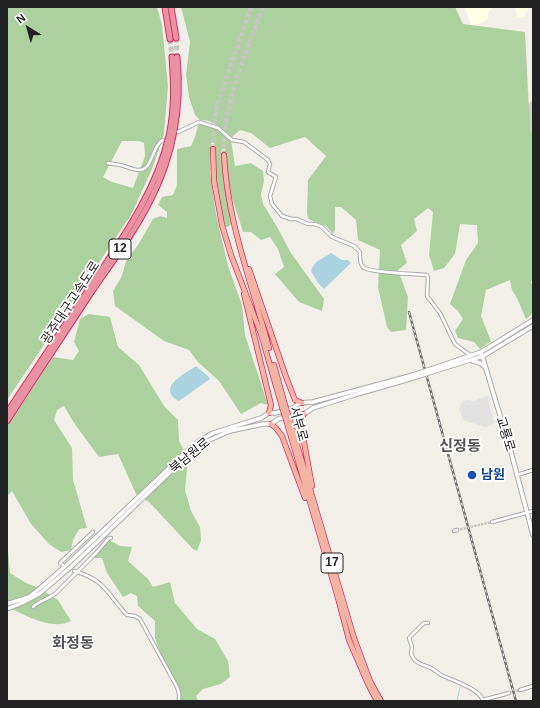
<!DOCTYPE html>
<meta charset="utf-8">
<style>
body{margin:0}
#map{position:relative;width:540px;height:708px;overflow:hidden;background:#f2efe9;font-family:Helvetica,sans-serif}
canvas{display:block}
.frame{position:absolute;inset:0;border:8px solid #222;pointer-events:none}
.north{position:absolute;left:8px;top:8px;width:40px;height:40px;-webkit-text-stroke:3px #fff;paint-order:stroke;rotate:323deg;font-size:11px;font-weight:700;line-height:16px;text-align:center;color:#222}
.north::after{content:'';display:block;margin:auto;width:14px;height:18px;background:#222;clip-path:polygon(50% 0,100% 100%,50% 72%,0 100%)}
</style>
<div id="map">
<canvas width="540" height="708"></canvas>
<div class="frame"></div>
<div class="north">N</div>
</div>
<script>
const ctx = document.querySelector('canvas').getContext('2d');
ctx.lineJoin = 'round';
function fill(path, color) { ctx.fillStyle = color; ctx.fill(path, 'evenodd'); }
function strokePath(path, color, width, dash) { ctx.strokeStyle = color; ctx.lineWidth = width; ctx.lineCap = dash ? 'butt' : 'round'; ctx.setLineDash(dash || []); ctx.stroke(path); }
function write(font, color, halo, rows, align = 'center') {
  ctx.font = font + ' Helvetica,"Noto Sans KR",sans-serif'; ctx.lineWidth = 3.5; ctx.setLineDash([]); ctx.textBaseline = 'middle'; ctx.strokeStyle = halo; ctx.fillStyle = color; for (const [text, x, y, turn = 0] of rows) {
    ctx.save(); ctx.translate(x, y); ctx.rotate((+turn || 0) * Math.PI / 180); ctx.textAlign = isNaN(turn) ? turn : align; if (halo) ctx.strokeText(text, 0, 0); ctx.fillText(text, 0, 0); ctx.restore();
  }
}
fill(new Path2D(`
 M464 7H493L488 13V19L479 24 474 32Z
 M515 7H528V10L524 17 517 18Z`), '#ffffe5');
fill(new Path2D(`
 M531 101 533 102V137H529L525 109Z`), '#d0d0d0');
fill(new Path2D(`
 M7 7H157L162 25 168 86 164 134 152 169 131 215 7 400ZM122 141H139L144 143 145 156 133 188 112 182 103 177Z
 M181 7H455L463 24 525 32 530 131 533 133V279L531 282 533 287V313L526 319 517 298 512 290 510 280 486 290 481 316 491 341 480 349 474 342 458 338 455 331 463 319 458 311 450 304 466 260 478 243 477 225 460 224 455 254 444 268 434 271 429 255 433 212 428 208 414 219 417 231 401 245 407 263 398 270 408 297 406 330 391 332 387 327 378 287 380 250 358 240 356 220 341 207H335V230L333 234 326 226 308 219 307 212 308 180 326 156 305 137 270 148 251 133 240 130 232 137C223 129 213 119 200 120L195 115 189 97 186 75 190 42Z
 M206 123 216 127 231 140 235 166 251 163 263 171 264 181 261 194 263 204 276 225 291 253 324 299 322 311 299 302 275 274 284 267 278 249 270 237 261 240 251 232H243L229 188 225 149H222L221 152 224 185 231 221V224L228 227 225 226 216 184 215 149 214 143 211 142 210 172 216 214 228 266 242 305 245 335 268 405 261 403 241 414 219 381 198 362 189 350 164 341 115 306 113 291 122 276 126 261 138 245 153 219 160 216 167 218V212L158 205 162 197 173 195 177 185V149L191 146 195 137 198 125Z
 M89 314 110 317 118 347 139 365 164 406 178 420 179 441 188 458 185 490 191 511 200 527 201 540 197 551 193 549 149 502 136 494 118 454 99 457 74 423 64 406 57 410 54 420 72 448 73 480 87 528 79 529 73 540 71 550 61 552 49 544 31 524 12 491 7 496V427L53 357 73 360 79 351 74 342 80 319Z
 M7 539 10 573 26 583 39 588 58 600 71 621C51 631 26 615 7 607Z
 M109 540 120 546 132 547 128 561 148 579 153 587 170 582 175 603 197 629 215 639 228 661 230 677 221 684 203 689 196 696 198 701H179L178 685 160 653 155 638V621L138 606 137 596 131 593 123 597 107 573 102 558H93L96 550Z`), '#add19e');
fill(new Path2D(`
 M488 396 494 423 492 425 485 427 463 420 459 408 463 401 468 400 474 401Z`), '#e2e2e2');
fill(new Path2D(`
 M331 253 342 260H348L351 263 324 289 318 283 311 271C314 260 323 259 331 253Z
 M196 366 208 376 210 379 179 401C155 388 186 373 196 366Z`), '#aad3df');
strokePath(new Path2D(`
 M457 701 460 687`), '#aad3df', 1);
strokePath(new Path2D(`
 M457 530 492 522
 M509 693 520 690`), '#c8c6c1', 2.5, [2.5, 1]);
strokePath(new Path2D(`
 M213 149 214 123 218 103 251 7
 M224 155C223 102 245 56 263 7`), '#c8c6c1', 4.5, [4.5, 2]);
strokePath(new Path2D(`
 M176 38 177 57
 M170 39 172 57`), '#c8c6c1', 5, [5, 2.5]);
const minor = new Path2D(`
 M178 132 199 122 218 128 232 140 244 142 268 160 270 164 268 172 276 177 270 196 272 204 282 216 291 219H297L308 224H315L322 227 332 237 354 246 360 252C360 257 359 263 363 267 369 273 416 274 427 275L428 278 427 296 440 313 455 344 470 355
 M108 163C112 164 116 164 120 165 126 166 133 170 139 170 153 170 152 145 163 140
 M517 475 533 470
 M492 522 533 511
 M454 531 457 530
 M63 565 60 563 93 532
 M74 571C106 580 107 594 127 615L135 616 140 619 177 687 179 693V701
 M33 607C39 601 49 599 56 593L96 553 109 538H111
 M428 623H424L409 638 412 647 411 654C415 664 422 664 431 668 435 670 438 673 441 675 451 680 481 689 483 701
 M520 690 533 686
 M483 700 509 693`);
const tertiary = new Path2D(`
 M481 352 511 452 533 535
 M473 361 480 363 485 367
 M431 369 481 352 533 320
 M432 372 483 356 533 326
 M7 604 29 597 45 584 71 561 187 451 199 441 213 433 261 418 269 413H275L293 408 300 403 313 402 413 375
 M7 609 22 603 39 594 72 566 189 454 207 441 230 431 263 424H271L278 419 294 415 304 414 313 408 354 395 413 378`);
const trunk = new Path2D(`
 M213 149 214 181 222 225 231 255 261 334 282 407
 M224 155C227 221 252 284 269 348
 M249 269 286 377 295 400 302 403
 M244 294 271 405 269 413
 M274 365 285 405
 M304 414 300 420 312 486
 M290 421 354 638 370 681 381 701
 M287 423 338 598 349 640 368 684 377 701
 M271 424 276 428 282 436 305 498`);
const motorway = new Path2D(`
 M165 7 170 39
 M171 7 176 38
 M7 413C35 371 63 328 91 286 122 239 156 192 169 136 175 109 174 83 172 57
 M7 421C35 377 64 334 92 291 112 262 134 233 150 201 173 156 182 108 177 57`);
strokePath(minor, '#a9a9a9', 4.5);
strokePath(tertiary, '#a9a9a9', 5.5);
strokePath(trunk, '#dc2a67', 6);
strokePath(motorway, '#dc2a67', 7);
strokePath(minor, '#fff', 2.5);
strokePath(tertiary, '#fff', 3.5);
strokePath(trunk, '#f2b4a3', 4.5);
strokePath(motorway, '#e892a2', 5);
const rail = new Path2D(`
 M409 312 516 701`);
strokePath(rail, '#707070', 2.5);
strokePath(rail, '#fff', 1, [3]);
const tertiaryBridge = new Path2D(`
 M413 375 431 369
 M413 378 432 372`);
const trunkBridge = new Path2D(`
 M285 405 290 421
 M282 407 287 423`);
strokePath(tertiaryBridge, '#a9a9a9', 5.5, []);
strokePath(trunkBridge, '#dc2a67', 6, []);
strokePath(tertiaryBridge, '#fff', 3.5);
strokePath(trunkBridge, '#f2b4a3', 4.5);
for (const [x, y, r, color] of [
 [472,475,5,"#1a4fb4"]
]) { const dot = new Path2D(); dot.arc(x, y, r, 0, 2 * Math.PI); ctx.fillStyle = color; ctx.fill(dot); strokePath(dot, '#fff', 1.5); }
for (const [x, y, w] of [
 [120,249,22],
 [332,563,22]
]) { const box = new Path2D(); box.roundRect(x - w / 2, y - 10, w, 20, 3); ctx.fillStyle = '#fff'; ctx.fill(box); strokePath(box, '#222', 1); }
write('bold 12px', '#222', null, [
 ["12",120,249],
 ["17",332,563]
]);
write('13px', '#222', '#fff', [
 ["광주대구고속도로",71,303,-57],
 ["서부로",298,424,74],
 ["교룡로",505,434,73],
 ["북남원로",190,456,-39]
]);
write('bold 13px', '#164399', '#fff', [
 ["남원",481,475]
], 'left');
write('bold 15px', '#555', '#fff', [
 ["신정동",460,447],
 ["화정동",73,644]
]);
</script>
